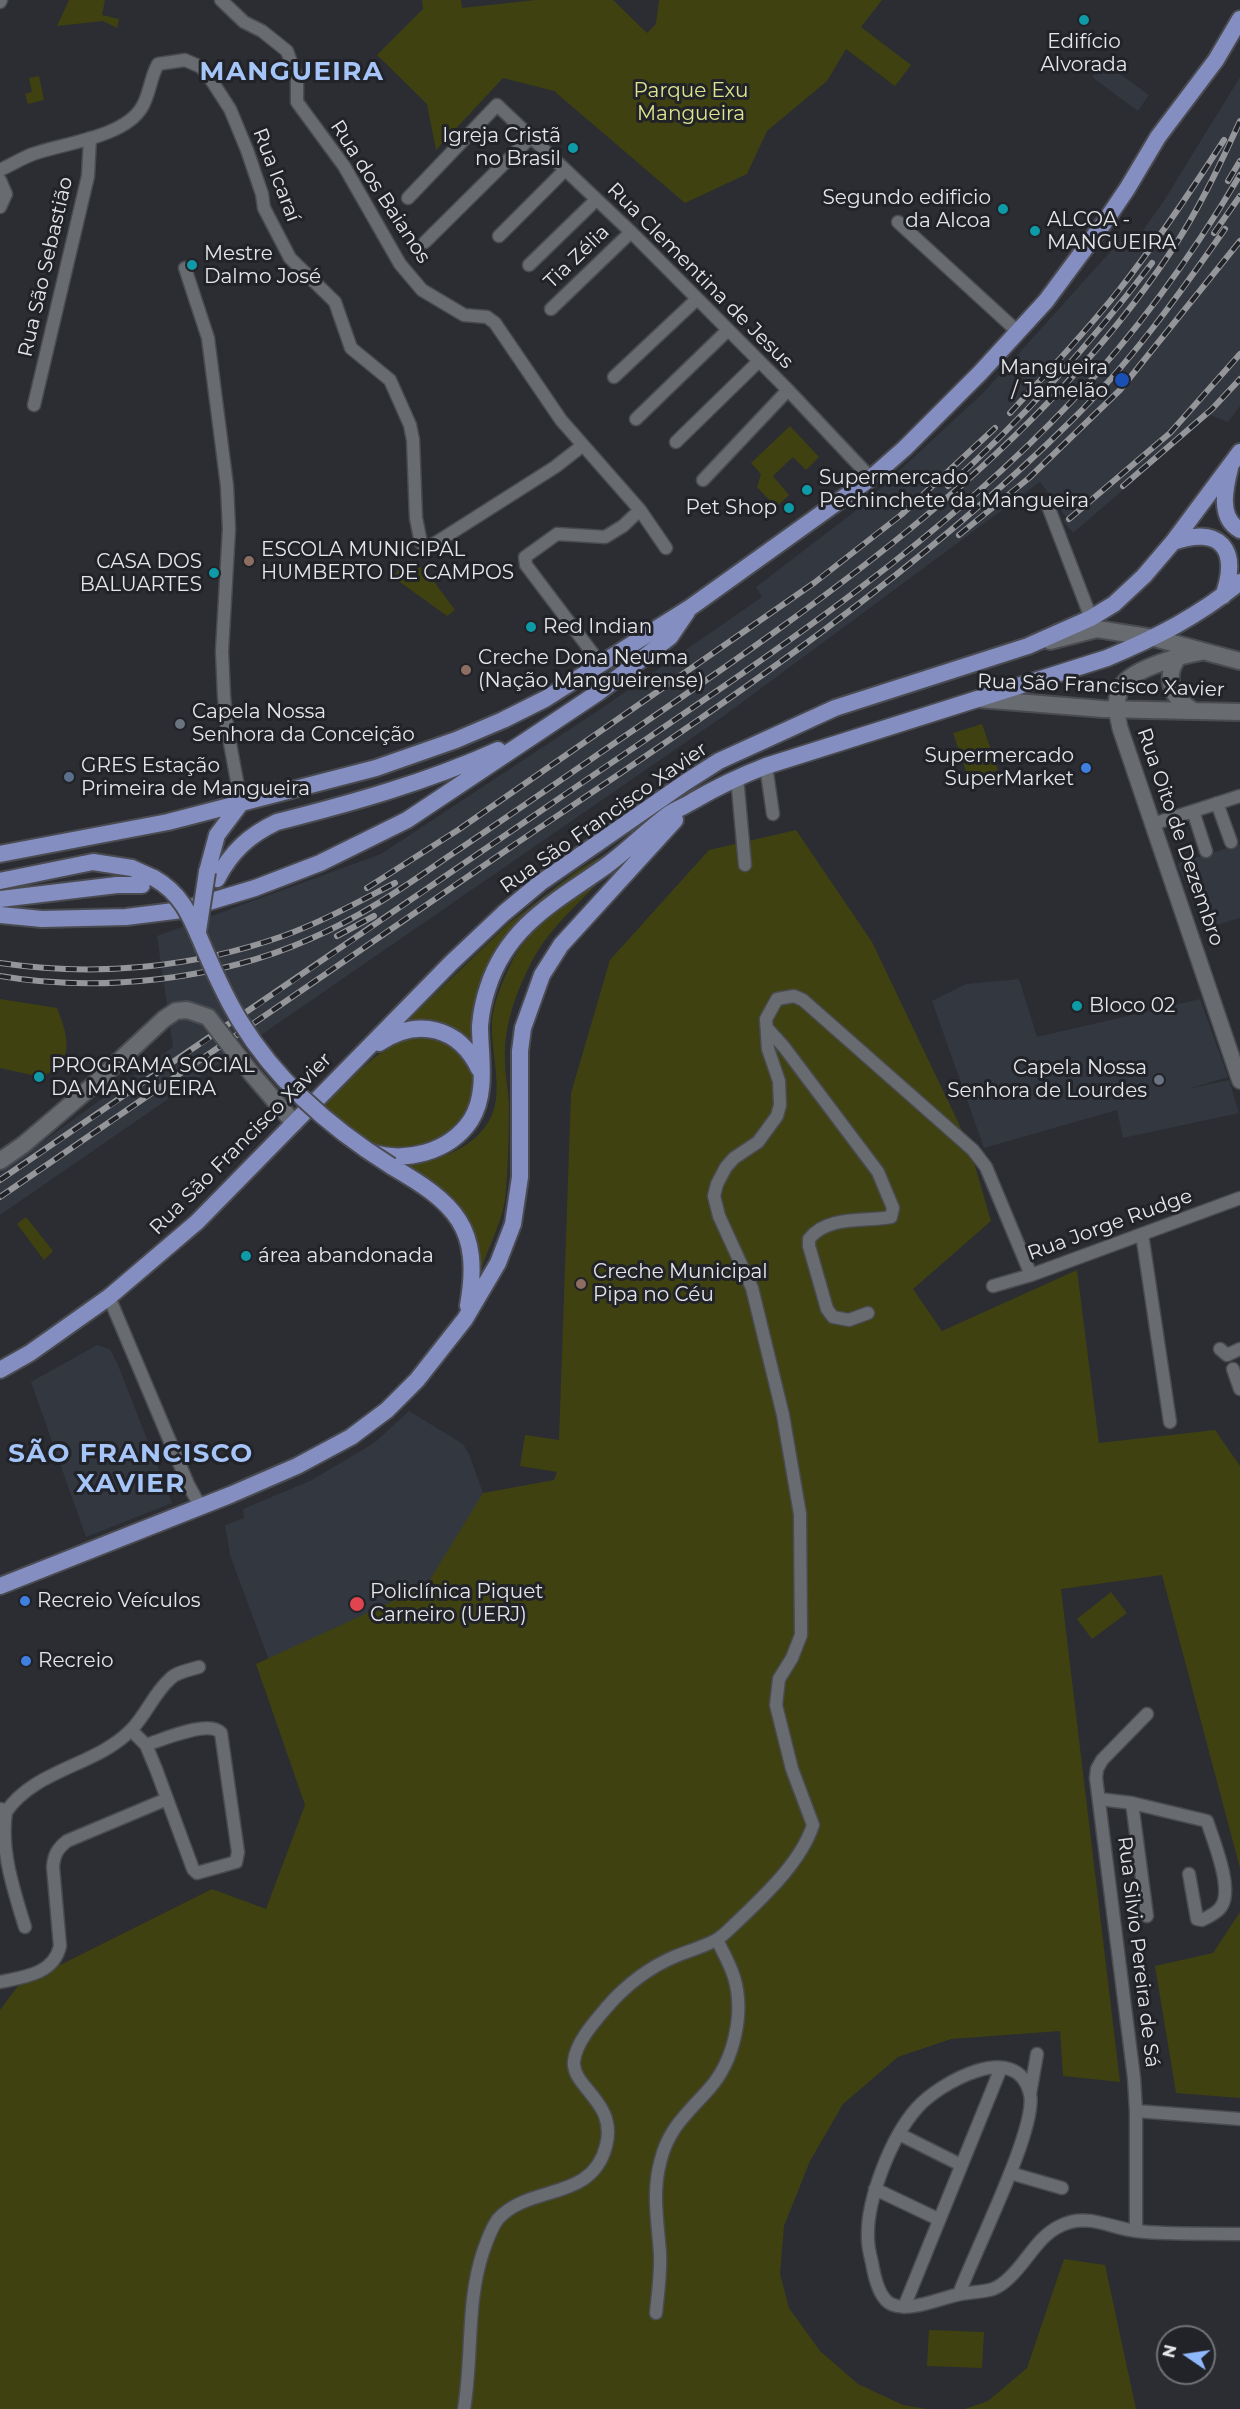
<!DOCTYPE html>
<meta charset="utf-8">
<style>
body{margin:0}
#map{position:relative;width:1240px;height:2409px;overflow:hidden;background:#2b2d32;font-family:Montserrat,sans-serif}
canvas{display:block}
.north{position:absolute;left:1156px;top:2325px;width:60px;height:60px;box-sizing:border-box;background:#212328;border:2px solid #6f7175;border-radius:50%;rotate:283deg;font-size:16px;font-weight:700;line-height:24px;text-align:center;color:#e4e5e8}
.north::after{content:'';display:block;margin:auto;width:21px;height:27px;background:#8fb8fd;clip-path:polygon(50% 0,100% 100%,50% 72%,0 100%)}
</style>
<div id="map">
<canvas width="1240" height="2409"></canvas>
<div class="north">N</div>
</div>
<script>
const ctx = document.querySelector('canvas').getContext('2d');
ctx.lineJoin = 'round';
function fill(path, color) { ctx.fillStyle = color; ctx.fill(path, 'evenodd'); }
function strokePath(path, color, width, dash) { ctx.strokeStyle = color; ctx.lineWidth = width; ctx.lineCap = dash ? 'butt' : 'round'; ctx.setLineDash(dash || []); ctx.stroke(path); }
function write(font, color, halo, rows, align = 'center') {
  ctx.font = font + ' Montserrat,sans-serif'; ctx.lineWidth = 6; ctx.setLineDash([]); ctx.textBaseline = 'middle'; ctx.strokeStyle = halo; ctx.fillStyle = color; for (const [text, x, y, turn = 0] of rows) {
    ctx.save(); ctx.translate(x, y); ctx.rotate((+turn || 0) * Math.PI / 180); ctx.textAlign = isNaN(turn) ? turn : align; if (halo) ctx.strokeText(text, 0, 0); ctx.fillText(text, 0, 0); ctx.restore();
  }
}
fill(new Path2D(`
 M1103 62 1149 95 1138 111 1092 77Z
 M1240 77V406L1228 422 1210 415 1073 533 1063 521 1066 517 1040 482 721 718 0 1215V1173L173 1047 157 936 381 854 602 708 762 597 756 587 858 509 983 393 1120 241 1130 249 1165 199Z
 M1240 844V918L1207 928 1177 864Z
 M1019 979 1037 1037 1200 999 1228 1077 1188 1089 1229 1080 1239 1113 1123 1138 1117 1110 984 1148 932 1001 966 984Z
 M97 1345 110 1349 118 1365 172 1503 86 1537 31 1382Z
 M409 1411 463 1444 469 1454 501 1543 482 1645 277 1682 230 1555 225 1525 244 1518 243 1509 312 1480 374 1443Z`), '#323740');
fill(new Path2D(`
 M69 0H105L102 15 119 19 117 28 103 21 57 26Z
 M422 0H461L462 8 536 0H613L647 33 656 24 659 0H882L861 27 911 65 895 86 846 49 827 81 767 131 747 174 685 203 554 91 503 78 436 150 427 104 377 55 423 9Z
 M39 76 44 100 28 104 25 94 32 92 29 78Z
 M790 426 819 457 806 470 793 457 773 476 789 495 776 507 757 487 761 474 751 463Z
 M418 566 426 571 455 610 447 616 393 577 399 569 415 571Z
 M982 724 998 770 969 780 953 733Z
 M796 830 872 942 969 1145 991 1221 913 1289 942 1331 1077 1270 1099 1443 1215 1430 1240 1466V1868L1162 1575 1061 1589 1120 2082 1063 2076 1060 2031 951 2039 898 2057 843 2104 810 2161 784 2226 780 2274 789 2308 820 2351 858 2384 903 2405 927 2409H0V2010L18 1986 212 1889 266 1909 305 1805 256 1664 426 1586 483 1493 554 1480 557 1472 520 1466 525 1435 559 1440 571 1093 610 960 709 850Z
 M619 846C587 871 515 909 500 947 488 976 482 1014 474 1045 457 1021 432 1019 405 1023L508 924 578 870Z
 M605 876C578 904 546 931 529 967 515 995 504 1027 505 1059 505 1074 508 1090 509 1105 509 1134 508 1163 506 1192 504 1219 489 1245 481 1270 478 1219 450 1189 407 1166 443 1160 490 1143 496 1100 499 1074 491 1048 492 1022 493 1003 502 983 510 966 529 924 570 902 605 876Z
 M0 999 57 1008C64 1026 74 1051 58 1067 54 1071 46 1074 41 1077L0 1068Z
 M418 1035C528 1047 457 1179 372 1147 360 1143 334 1115 323 1106 351 1080 380 1044 418 1035Z
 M26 1217 53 1251 44 1260 17 1224Z
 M1111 1592 1127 1613 1092 1639 1077 1619Z
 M1240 1912V2098L1176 2093 1155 1966 1213 1953Z
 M1064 2259 1105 2265 1136 2409H965L988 2401 1027 2368Z
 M929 2330 984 2332 982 2368 927 2366Z`), '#3f4210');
const minor = new Path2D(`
 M221 0 244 22 262 31 287 51 297 79V102L344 166 400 264 422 290 464 315 487 317 495 323 561 420 640 510 666 548
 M0 2 1 0
 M0 170C11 165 22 158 33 154 64 143 125 137 142 107 150 94 150 78 158 64L185 60 201 67 208 75 230 109 247 150 262 194 264 208 290 258 335 302 351 348 390 380 410 425 413 440 416 518 421 543 430 546 437 542 555 467 582 446
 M0 180 6 194 0 207
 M408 198 497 105 631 232 788 390 871 478
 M898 222 1017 331
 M499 236 565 170
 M425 242 530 138
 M529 265 596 200
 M185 268 208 338 227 486 229 529 222 651 224 696 227 727 241 803
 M551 309 631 232
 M614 377 697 299
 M34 405 88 176 90 138
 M636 419 728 330
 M676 442 758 362
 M703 480 788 390
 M1048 506 1091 618
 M600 663 526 565 525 557 557 534 605 537 623 526 640 510
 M766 766 773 814
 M737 777 745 865
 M1217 803 1231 842
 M1193 811 1206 851
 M1153 824 1240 796
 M767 1028 784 1047 878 1172 893 1208 891 1217C866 1222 827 1215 809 1239V1246L827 1309 833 1317 849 1320 868 1313
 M1142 1234 1170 1422
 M993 1286 1031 1275 1240 1198
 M109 1297 188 1484 200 1506
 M1220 1349 1227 1355 1240 1349
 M1233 1369 1240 1389
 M131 1730 146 1745 156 1769 193 1869 197 1873 236 1862 238 1852 221 1733C209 1719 162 1740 146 1745
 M1099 1799 1132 1803 1207 1821C1213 1840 1234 1889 1221 1907 1217 1913 1208 1917 1202 1920L1197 1919 1189 1874
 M1132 1803 1147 1916
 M1 1809 6 1812C0 1850 14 1891 25 1927
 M6 1812C35 1769 96 1766 131 1730 146 1715 154 1693 170 1679 176 1672 190 1670 199 1667
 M0 1982C24 1977 54 1974 60 1946L53 1867C54 1855 57 1849 67 1841L167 1799
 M1030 2094 1037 2054
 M1136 2111 1134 2078 1096 1778 1097 1769 1102 1760 1147 1714
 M899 2134 961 2165
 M1010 2173 1062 2188
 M875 2189 938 2219
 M1136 2231V2111L1240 2119
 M959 2294C973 2255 1038 2127 1030 2094 1017 2038 938 2084 917 2108 891 2137 866 2201 868 2239 868 2247 870 2255 872 2263 874 2275 879 2298 891 2304 910 2313 942 2297 961 2294 971 2292 984 2292 993 2289 998 2287 1005 2282 1009 2278 1028 2261 1037 2236 1062 2225 1087 2213 1111 2228 1136 2231 1170 2235 1206 2233 1240 2234
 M904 2307 1001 2068
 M656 2313C658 2293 661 2273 660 2254 658 2223 652 2194 660 2163 668 2128 687 2114 709 2089 734 2061 745 2013 734 1977 730 1964 723 1952 717 1940
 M464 2409C473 2356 466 2303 483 2252 487 2241 491 2228 498 2219 529 2184 592 2202 606 2146 618 2102 571 2087 574 2061 576 2042 595 2021 607 2007 626 1985 650 1967 676 1956 689 1951 702 1947 714 1941 723 1937 731 1927 738 1921 765 1895 801 1862 813 1825L792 1769 776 1705 779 1679 792 1658 801 1635 800 1514 783 1415 752 1288 719 1216 714 1196 717 1184 726 1167 734 1158 758 1142 777 1116 780 1105 779 1081 768 1049 766 1019 777 999 794 996 803 1000 973 1150 986 1167 1031 1275`);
const tertiary = new Path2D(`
 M1116 709 1120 728 1240 1081`);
const secondary = new Path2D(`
 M1050 641 1097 629 1154 638 1240 661
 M1179 656C1163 677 1171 697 1192 710
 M979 699 1103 709 1240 712
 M1116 709C1117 700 1118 690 1125 682 1138 668 1181 655 1200 652
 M252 1074 294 1123
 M0 1161 23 1145`);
const primary = new Path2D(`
 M1230 468C1225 488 1218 518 1240 530
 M1173 542C1221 525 1240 550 1223 596
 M0 854 168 822 376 768 456 740 503 720 545 699 691 607 871 478 905 448 980 373 1046 301 1106 220 1127 189 1158 137 1216 60 1240 19
 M207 872 217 835 241 803
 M217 879C231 852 249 835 277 822 352 803 427 782 498 750
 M0 881 93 862 132 868 154 878
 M0 899 117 885H142
 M0 915 42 919 126 917 182 910 255 888 320 863 407 820 599 692 670 637 687 612
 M379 1043C418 1017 459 1027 479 1069
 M370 1152C405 1163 449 1153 471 1120 488 1093 480 1056 480 1026 481 1013 484 999 488 987 508 925 557 901 606 866 628 850 647 830 669 814 677 809 685 806 693 801 717 787 740 776 766 766L1107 658C1155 638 1199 616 1240 582
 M391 1166C455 1203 482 1227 468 1306
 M0 1370 30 1353 109 1297 197 1222 451 963 504 913 540 883 686 782 719 761 835 708 1028 646 1091 618 1114 604 1144 576 1173 542 1240 452
 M0 1586 230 1495 297 1466 351 1437 387 1410 417 1380 465 1319 498 1263 513 1224 520 1177V1051L523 1028 542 975 561 945 675 820`);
strokePath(minor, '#494b50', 15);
strokePath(tertiary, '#494b50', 18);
strokePath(secondary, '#494b50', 20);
strokePath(primary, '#494b50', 20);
strokePath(minor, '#686b70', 12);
strokePath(tertiary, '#686b70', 15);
strokePath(secondary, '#686b70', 16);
strokePath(primary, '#858ec0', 16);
const rail = new Path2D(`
 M1228 181 1240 161
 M1214 233 1240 196
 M1010 413C1047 373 1085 333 1119 290 1157 242 1191 191 1224 140
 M948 486C1023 419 1091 343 1152 263
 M1123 486 1212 409 1240 379
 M1069 519 1170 433 1240 354
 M959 535 1029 478 1120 390 1240 241
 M367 888 458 830 814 583 901 515 995 428
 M337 936 374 916
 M0 963C95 977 193 968 283 936 322 922 358 902 395 883
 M0 976C99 993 218 980 310 939 359 918 403 888 446 858 494 826 542 793 590 760 801 615 1024 470 1170 253 1198 211 1219 167 1240 121
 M0 1180C183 1057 365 931 548 806 729 682 920 562 1072 401 1137 332 1192 256 1240 175
 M0 1197C172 1080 342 962 514 845 708 714 906 585 1072 420 1130 363 1178 296 1225 229`);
strokePath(rail, '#94969a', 6);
strokePath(rail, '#212328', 4, [11]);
const secondaryBridge = new Path2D(`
 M23 1145 91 1087 164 1019 176 1011 187 1010 208 1017 252 1074`);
const primaryBridge = new Path2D(`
 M154 878C186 896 193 924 207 955 217 978 227 1000 240 1021 277 1082 332 1129 391 1166
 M198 931 207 872`);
strokePath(secondaryBridge, '#494b50', 20, []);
strokePath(primaryBridge, '#494b50', 20, []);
strokePath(secondaryBridge, '#686b70', 16);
strokePath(primaryBridge, '#858ec0', 16);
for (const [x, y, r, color] of [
 [1084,20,6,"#0f9aa8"],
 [573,148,6,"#0f9aa8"],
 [1003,209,6,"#0f9aa8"],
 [1035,231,6,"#0f9aa8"],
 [192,265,6,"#0f9aa8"],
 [1122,380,8,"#1a4fb4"],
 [807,490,6,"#0f9aa8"],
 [789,508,6,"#0f9aa8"],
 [249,561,6,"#8d6e63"],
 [214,573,6,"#0f9aa8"],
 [531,627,6,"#0f9aa8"],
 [466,670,6,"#8d6e63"],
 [180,724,6,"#6b7280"],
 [1086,768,6,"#3f7fe0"],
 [69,777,6,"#5c6f8a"],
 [1077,1006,6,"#0f9aa8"],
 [39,1077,6,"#0f9aa8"],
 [1159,1080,6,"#6b7280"],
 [246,1256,6,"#0f9aa8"],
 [581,1284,6,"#8d6e63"],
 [25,1601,6,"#3f7fe0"],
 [357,1604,8,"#e0444e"],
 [26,1661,6,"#3f7fe0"]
]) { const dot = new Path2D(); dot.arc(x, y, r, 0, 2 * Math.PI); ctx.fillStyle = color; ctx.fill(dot); strokePath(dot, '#212328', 2); }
write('20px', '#e4e5e8', '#212328', [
 ["Edifício",1084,42,"center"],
 ["Alvorada",1084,65,"center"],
 ["Igreja Cristã",561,136,"right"],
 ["no Brasil",561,159,"right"],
 ["Segundo edificio",991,198,"right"],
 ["da Alcoa",991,221,"right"],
 ["ALCOA -",1047,220],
 ["MANGUEIRA",1047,243],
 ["Mestre",204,254],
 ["Dalmo José",204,277],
 ["Mangueira",1108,368,"right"],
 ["/ Jamelão",1108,391,"right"],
 ["Supermercado",819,478],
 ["Pechinchete da Mangueira",819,501],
 ["Pet Shop",777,508,"right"],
 ["ESCOLA MUNICIPAL",261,550],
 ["HUMBERTO DE CAMPOS",261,573],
 ["CASA DOS",202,562,"right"],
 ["BALUARTES",202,585,"right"],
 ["Red Indian",543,627],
 ["Creche Dona Neuma",478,658],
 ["(Nação Mangueirense)",478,681],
 ["Capela Nossa",192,712],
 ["Senhora da Conceição",192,735],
 ["Supermercado",1074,756,"right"],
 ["SuperMarket",1074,779,"right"],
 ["GRES Estação",81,766],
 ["Primeira de Mangueira",81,789],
 ["Bloco 02",1089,1006],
 ["PROGRAMA SOCIAL",51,1066],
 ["DA MANGUEIRA",51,1089],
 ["Capela Nossa",1147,1068,"right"],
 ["Senhora de Lourdes",1147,1091,"right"],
 ["área abandonada",258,1256],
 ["Creche Municipal",593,1272],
 ["Pipa no Céu",593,1295],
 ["Policlínica Piquet",370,1592],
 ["Carneiro (UERJ)",370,1615],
 ["Recreio Veículos",37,1601],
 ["Recreio",38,1661]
], 'left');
write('20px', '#dde48d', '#212328', [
 ["Parque Exu",691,91],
 ["Mangueira",691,114]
]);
write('20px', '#e4e5e8', '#212328', [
 ["Rua Icaraí",276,175,69],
 ["Rua dos Baianos",380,192,57],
 ["Tia Zélia",577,257,-44],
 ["Rua São Sebastião",46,267,-77],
 ["Rua Clementina de Jesus",700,276,45],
 ["Rua São Francisco Xavier",1101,686,2],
 ["Rua São Francisco Xavier",604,818,-35],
 ["Rua Oito de Dezembro",1180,837,71],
 ["Rua São Francisco Xavier",241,1144,-45],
 ["Rua Jorge Rudge",1110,1225,-20],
 ["Rua Silvio Pereira de Sá",1138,1952,83]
]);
ctx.letterSpacing = '1.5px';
write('bold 26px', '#a5c4f7', '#212328', [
 ["MANGUEIRA",292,72],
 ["SÃO FRANCISCO",131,1454],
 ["XAVIER",131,1484]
]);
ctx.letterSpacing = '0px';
</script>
